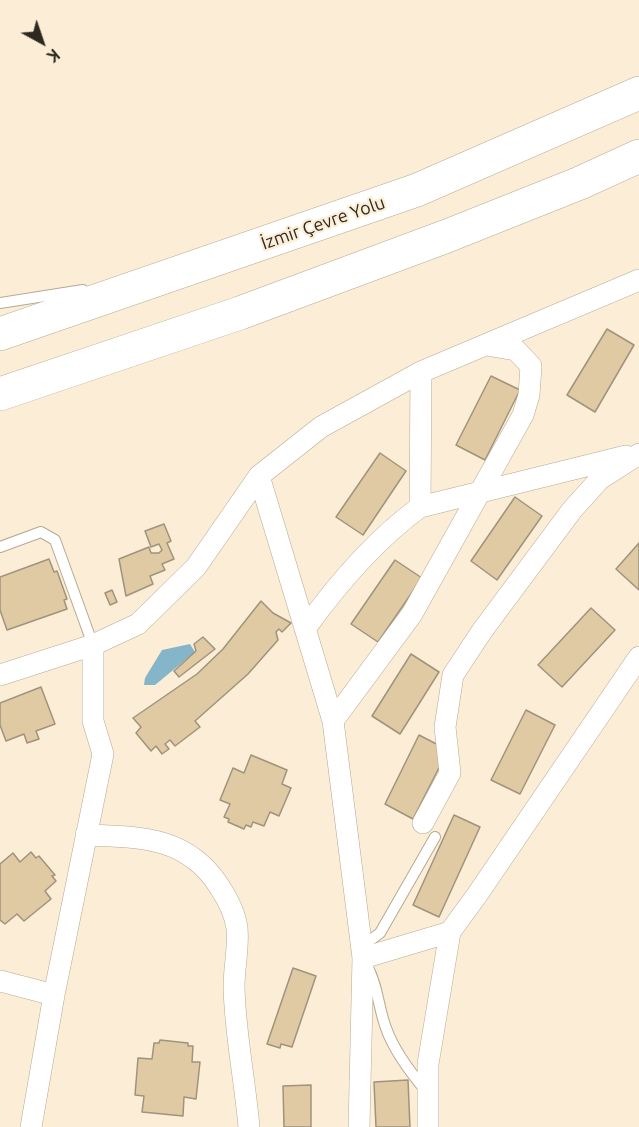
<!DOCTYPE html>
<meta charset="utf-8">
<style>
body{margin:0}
#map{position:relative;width:639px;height:1127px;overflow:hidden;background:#fceed6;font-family:Ubuntu,sans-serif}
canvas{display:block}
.north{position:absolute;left:12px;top:12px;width:60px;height:60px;-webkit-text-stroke:4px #fceed6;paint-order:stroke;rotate:140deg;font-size:16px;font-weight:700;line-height:24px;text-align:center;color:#2e2920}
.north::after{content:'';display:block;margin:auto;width:21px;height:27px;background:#2e2920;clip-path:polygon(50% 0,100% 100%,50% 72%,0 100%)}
</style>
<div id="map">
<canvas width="639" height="1127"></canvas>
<div class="north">K</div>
</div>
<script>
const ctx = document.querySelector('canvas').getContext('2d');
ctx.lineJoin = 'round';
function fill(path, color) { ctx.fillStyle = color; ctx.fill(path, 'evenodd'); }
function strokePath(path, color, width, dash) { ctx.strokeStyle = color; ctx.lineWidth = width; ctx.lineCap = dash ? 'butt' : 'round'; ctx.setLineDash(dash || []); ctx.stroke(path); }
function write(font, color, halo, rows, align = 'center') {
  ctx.font = font + ' Ubuntu,sans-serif'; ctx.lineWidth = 4.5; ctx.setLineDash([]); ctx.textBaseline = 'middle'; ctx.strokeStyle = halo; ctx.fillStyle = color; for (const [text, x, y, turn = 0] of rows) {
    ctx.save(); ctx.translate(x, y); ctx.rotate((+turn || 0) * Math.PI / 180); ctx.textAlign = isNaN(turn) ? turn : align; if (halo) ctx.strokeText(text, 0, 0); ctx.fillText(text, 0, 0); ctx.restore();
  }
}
fill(new Path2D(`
 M190 644 195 652 155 685H144L145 678 162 650Z`), '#85b5c9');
const building = new Path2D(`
 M607 329 634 345 595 412 567 395Z
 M491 376 520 390 485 460 456 445Z
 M380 453 406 471 363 535 336 517Z
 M515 497 542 516 497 580 471 561Z
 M164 524 171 541 167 543 174 559 162 564 165 570 150 576 153 584 126 596 119 559 149 547 151 553H159L162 550 159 544 151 547 145 531Z
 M639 543V590L616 569Z
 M49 559 54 572 57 571 67 599 64 600 67 609 7 630 0 610V577Z
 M395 560 422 578 378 642 351 624Z
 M112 590 117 602 110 605 105 593Z
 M261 601 273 613 291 623 282 632 279 629 276 632 278 640 248 674 195 721 200 727 175 746 170 740 165 744 169 749 162 754 156 746 151 751 136 733 141 727 133 718 197 674 223 649Z
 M591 608 615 630 562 687 538 665Z
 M203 637 215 649 179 677 174 671 196 651 194 644Z
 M411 654 439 672 400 734 372 716Z
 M41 687 55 724 36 731 39 739 27 743 24 734 6 741 0 725V703Z
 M526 710 555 725 520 794 491 780Z
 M419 735 448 750 413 819 385 804Z
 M251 755 287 770 282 784 291 788 279 816 270 812 264 826 253 822 251 827 246 825 244 829 228 822 229 819 224 817 230 804 220 800 233 768 244 773Z
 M454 815 480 827 439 917 413 905Z
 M31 852 36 858 39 856 55 875 52 876 56 881 45 891 51 899 24 921 17 914 5 924 0 920V864L13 853 20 862Z
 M293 968 316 976 292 1047 281 1044 280 1048 267 1044Z
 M160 1040 188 1043V1046H193L192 1062H200L196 1099 184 1097 183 1116 142 1112 144 1096 135 1095 138 1058 152 1059 154 1043H159Z
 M408 1080 410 1127H376L374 1082Z
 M311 1085V1127H284L283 1086Z`);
fill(building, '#e0caa3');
strokePath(building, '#a0937d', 1.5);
const lane = new Path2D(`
 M0 303 83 290
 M0 547 41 532 55 540 93 645
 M361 947 380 933 435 837
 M367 966C378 985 378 1007 386 1028 394 1051 410 1072 426 1091`);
const street = new Path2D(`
 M259 476 333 721 363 958 359 1127
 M420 507 421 372
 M305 629C338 583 375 540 420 507L626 456
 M93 645 138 624 196 567 259 476 321 427 421 372 639 280
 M0 675 93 645V721L103 754 54 995 31 1127
 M333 721 412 614 523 415 529 395 531 366 516 350 486 345
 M423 823 450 773 445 727 453 675 482 631 572 510 600 479 639 454
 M86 835C139 837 187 836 219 886 227 898 235 913 237 928 239 947 234 967 234 987 235 1033 245 1081 249 1127
 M363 958 450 932
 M0 981 54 995
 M428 1127V1064L450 932 477 895 639 657`);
const highway = new Path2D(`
 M0 334 417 190 639 93
 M0 394 240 313 447 236 580 183 639 156`);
strokePath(lane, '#b6a992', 12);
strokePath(street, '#b6a992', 22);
strokePath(highway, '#b6a992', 34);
strokePath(lane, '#fff', 10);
strokePath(street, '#fff', 21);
strokePath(highway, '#fff', 33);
write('18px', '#2e2920', '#fceed6', [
 ["İzmir Çevre Yolu",323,223,-19]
]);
</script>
